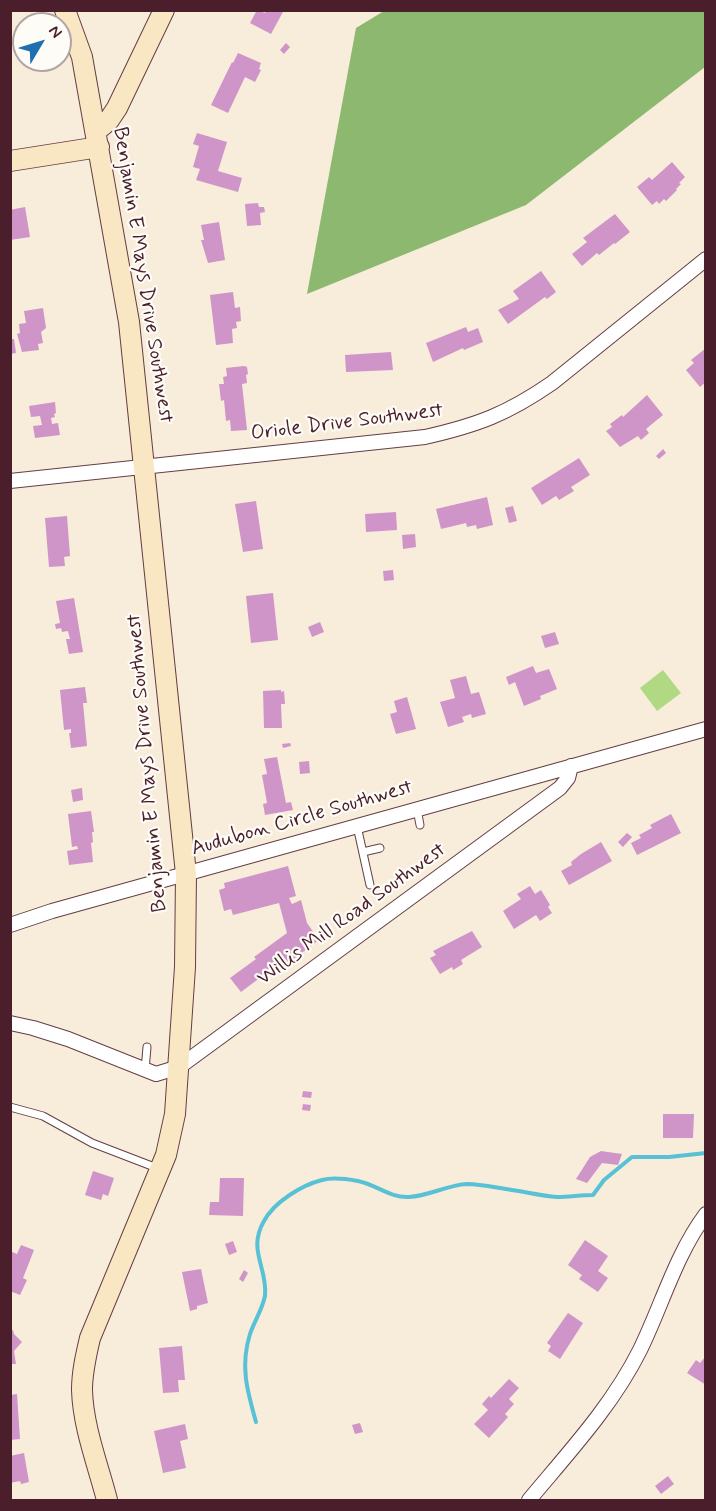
<!DOCTYPE html>
<style>
body{margin:0}
#map{position:relative;width:716px;height:1511px;overflow:hidden;background:#f8ecda;font-family:Mynerve,sans-serif}
canvas{display:block}
.frame{position:absolute;inset:0;border:12px solid #4a1f2b;pointer-events:none}
.north{position:absolute;left:12px;top:12px;width:60px;height:60px;box-sizing:border-box;background:#fdfcf7;border:2px solid #b5a4a5;border-radius:50%;rotate:52deg;font-size:16px;font-weight:700;line-height:24px;text-align:center;color:#4a1f2b}
.north::after{content:'';display:block;margin:auto;width:21px;height:27px;background:#1f6fb2;clip-path:polygon(50% 0,100% 100%,50% 72%,0 100%)}
</style>
<div id="map">
<canvas width="716" height="1511"></canvas>
<div class="frame"></div>
<div class="north">N</div>
</div>
<script>
const ctx = document.querySelector('canvas').getContext('2d');
ctx.lineJoin = 'round';
function fill(path, color) { ctx.fillStyle = color; ctx.fill(path, 'evenodd'); }
function strokePath(path, color, width, dash) { ctx.strokeStyle = color; ctx.lineWidth = width; ctx.lineCap = dash ? 'butt' : 'round'; ctx.setLineDash(dash || []); ctx.stroke(path); }
function write(font, color, halo, rows, align = 'center') {
  ctx.font = font + ' Mynerve,sans-serif'; ctx.lineWidth = 4.5; ctx.setLineDash([]); ctx.textBaseline = 'middle'; ctx.strokeStyle = halo; ctx.fillStyle = color; for (const [text, x, y, turn = 0] of rows) {
    ctx.save(); ctx.translate(x, y); ctx.rotate((+turn || 0) * Math.PI / 180); ctx.textAlign = isNaN(turn) ? turn : align; if (halo) ctx.strokeText(text, 0, 0); ctx.fillText(text, 0, 0); ctx.restore();
  }
}
fill(new Path2D(`
 M663 670 681 693 657 711 640 688Z`), '#b1d882');
fill(new Path2D(`
 M384 11H705V67L526 205 307 294 356 28Z`), '#8cb870');
strokePath(new Path2D(`
 M256 1422C247 1390 240 1366 250 1334 255 1320 262 1310 265 1296 268 1268 247 1250 264 1221 274 1202 302 1185 322 1180 333 1177 347 1179 358 1181 377 1185 390 1198 409 1197 429 1196 447 1185 467 1184 482 1184 497 1188 512 1190 526 1192 542 1196 557 1197 569 1197 581 1195 593 1195L604 1180 632 1157H669L706 1153`), '#58c1d5', 4);
fill(new Path2D(`
 M257 10 265 13 266 10H284L271 34 250 23Z
 M286 43 290 47 284 54 280 50Z
 M238 53 261 63 259 69 261 70 255 82 245 77 228 113 211 105 232 62 233 63Z
 M197 133 227 142 218 171 242 178 238 192 196 180 200 169 193 167 199 146 193 144Z
 M672 162 685 177 679 183 681 184 676 189 677 190 666 201 664 199 659 204 657 201 652 205 637 187 649 177 652 180Z
 M258 203 259 207H264L265 212 260 213 261 225 247 226 245 204Z
 M25 207 30 237 10 240V210Z
 M615 214 630 232 615 244 614 243 599 255 597 253 582 266 572 254 587 242 583 238Z
 M219 222 225 260 208 263 201 240H204L201 225Z
 M541 271 556 292 547 299 545 297 508 324 498 310 519 299 513 291Z
 M233 292 235 308 240 307 241 321 236 322 237 328 232 329 233 343 216 345 210 295Z
 M43 308 46 328 41 332 43 343 38 344 39 350 22 352 17 334 20 333 19 324 26 323 24 311Z
 M466 327 468 332 478 328 483 342 464 350 463 348 433 362 426 343Z
 M10 339H14L16 353 10 354Z
 M706 348V375L704 376 706 382 700 387 686 370 694 363 691 360Z
 M391 352 393 370 346 372 345 355Z
 M244 366 247 367 248 374 246 375 247 383 242 384 247 430 231 431 230 420 226 421 224 400 221 401 219 384H224L223 377 227 376 226 368Z
 M647 395 663 415 646 429 649 433 641 440 638 436 620 447 606 431 612 427 610 424 622 415 623 417Z
 M55 402 56 413 54 414 55 417 51 418 52 424 58 423 60 435 35 438 33 426 42 425 40 416 31 417 29 406Z
 M663 449 666 453 659 459 656 456Z
 M579 458 590 475 571 487 574 491 559 500 556 496 542 505 531 488Z
 M487 497 493 525 477 529 476 525 467 527 466 523 441 529 436 509Z
 M256 501 263 549 243 552 235 504Z
 M513 506 517 521 509 523 505 508Z
 M396 512 397 530 366 532 365 514Z
 M67 516 70 556 64 557 65 566 49 567 45 518Z
 M415 534 416 547 403 549 402 535Z
 M393 570 394 580 384 581 383 571Z
 M273 593 278 640 251 643 246 596Z
 M74 598 83 652 69 654 66 639H70L68 631 62 632 61 628 56 629 55 624 60 623 56 601Z
 M320 622 324 632 312 637 308 627Z
 M555 632 559 644 545 648 541 636Z
 M533 666 536 673 549 669 557 689 540 696 541 699 524 706 515 682 509 685 506 677Z
 M466 676 471 694 479 692 486 714 472 718 471 714 462 717 464 722 448 727 440 702 455 698 450 680Z
 M85 687 87 703H83L87 746 71 748 69 733H71V729L64 730 60 690Z
 M281 690V692L284 691 285 704H281L282 728H264L263 691Z
 M407 697 416 729 396 734 390 714 397 712 394 701Z
 M290 743 291 746 283 748 282 744Z
 M277 757 286 803 291 802 293 810 265 815 263 804 267 803 262 775 267 774 264 759Z
 M309 761 310 773 300 774 299 762Z
 M82 788 83 800 73 802 71 790Z
 M91 811 94 832H92L93 842 91 843 93 862 69 865 67 851 78 849 77 846 72 847 68 814Z
 M671 814 681 833 637 855 631 843 641 838 639 835 652 828 650 825Z
 M627 833 632 837 623 847 618 842Z
 M601 842 612 861 569 885 561 871 572 865 571 862 581 854Z
 M288 866 296 896 289 898 292 904 301 900 307 923 319 940 268 978 265 974 241 992 230 978 256 959 254 957 287 933 279 903 233 915 231 909 224 911 219 890 225 888 224 883Z
 M530 886 535 894 541 890 550 905 548 907 552 913 540 921 536 915 514 929 503 911 521 899 517 894Z
 M472 931 482 947 461 960 463 964 453 970 452 967 440 974 430 958 436 955 433 951Z
 M303 1091 312 1092 311 1098 302 1097Z
 M303 1104 311 1105 310 1111 302 1110Z
 M663 1114H694L693 1138H663Z
 M601 1151 622 1154 618 1165 602 1163 587 1183 576 1179 590 1157Z
 M93 1171 114 1178 108 1196 103 1194 101 1200 85 1195Z
 M220 1178H244L243 1216 209 1215 210 1202H219Z
 M585 1240 608 1256 598 1271 608 1278 598 1292 579 1279 582 1275 568 1265Z
 M233 1241 237 1252 229 1255 225 1244Z
 M21 1245 34 1250 23 1278 27 1280 20 1295 10 1291V1251L17 1254Z
 M201 1269 208 1303 197 1306V1309L190 1311 182 1272Z
 M244 1270 248 1273 243 1282 239 1279Z
 M568 1313 583 1323 560 1359 548 1351 551 1346 547 1343Z
 M13 1330 14 1334 22 1342 14 1351 16 1364H10V1331Z
 M182 1346 185 1380H178L179 1392 163 1393 159 1348Z
 M706 1356V1385L687 1373 696 1360 700 1363Z
 M509 1379 519 1388 509 1399 514 1404 505 1414 508 1417 489 1438 474 1424 488 1410 482 1404 489 1396 491 1398Z
 M17 1394 20 1439 10 1440V1395Z
 M360 1423 363 1432 355 1434 352 1425Z
 M185 1424 188 1439 180 1441 186 1468 163 1473 154 1431Z
 M24 1453 29 1482 21 1484 20 1481 10 1483V1456Z
 M668 1476 674 1484 661 1494 655 1486Z`), '#cf95c9');
const lane = new Path2D(`
 M417 809 420 825
 M357 826 370 885
 M363 852 380 848
 M145 1070 147 1047
 M10 1107 43 1116 92 1143 157 1168`);
const street = new Path2D(`
 M10 481 425 437C478 425 507 414 552 383L706 259
 M10 925 52 911 706 729
 M10 1023 33 1028 68 1039 156 1074 179 1067 560 788 568 778 571 766
 M529 1500C569 1452 612 1406 640 1350 662 1305 676 1254 706 1214`);
const secondary = new Path2D(`
 M65 10 82 57 129 322 186 874 185 967 175 1114 166 1155 90 1338C86 1355 82 1372 82 1390 83 1427 98 1465 107 1500
 M96 131 109 120 117 108 164 10
 M10 161 99 147`);
strokePath(lane, '#643e45', 9);
strokePath(street, '#643e45', 16);
strokePath(secondary, '#643e45', 22);
strokePath(lane, '#fff', 7);
strokePath(street, '#fff', 14);
strokePath(secondary, '#f9e7c3', 20);
write('21px', '#4a1f2b', '#fdfcf7', [
 ["Benjamin E Mays Drive Southwest",142,275,81],
 ["Oriole Drive Southwest",347,423,-7],
 ["Benjamin E Mays Drive Southwest",148,763,-95],
 ["Audubon Circle Southwest",302,819,-16],
 ["Willis Mill Road Southwest",352,915,-36]
]);
</script>
